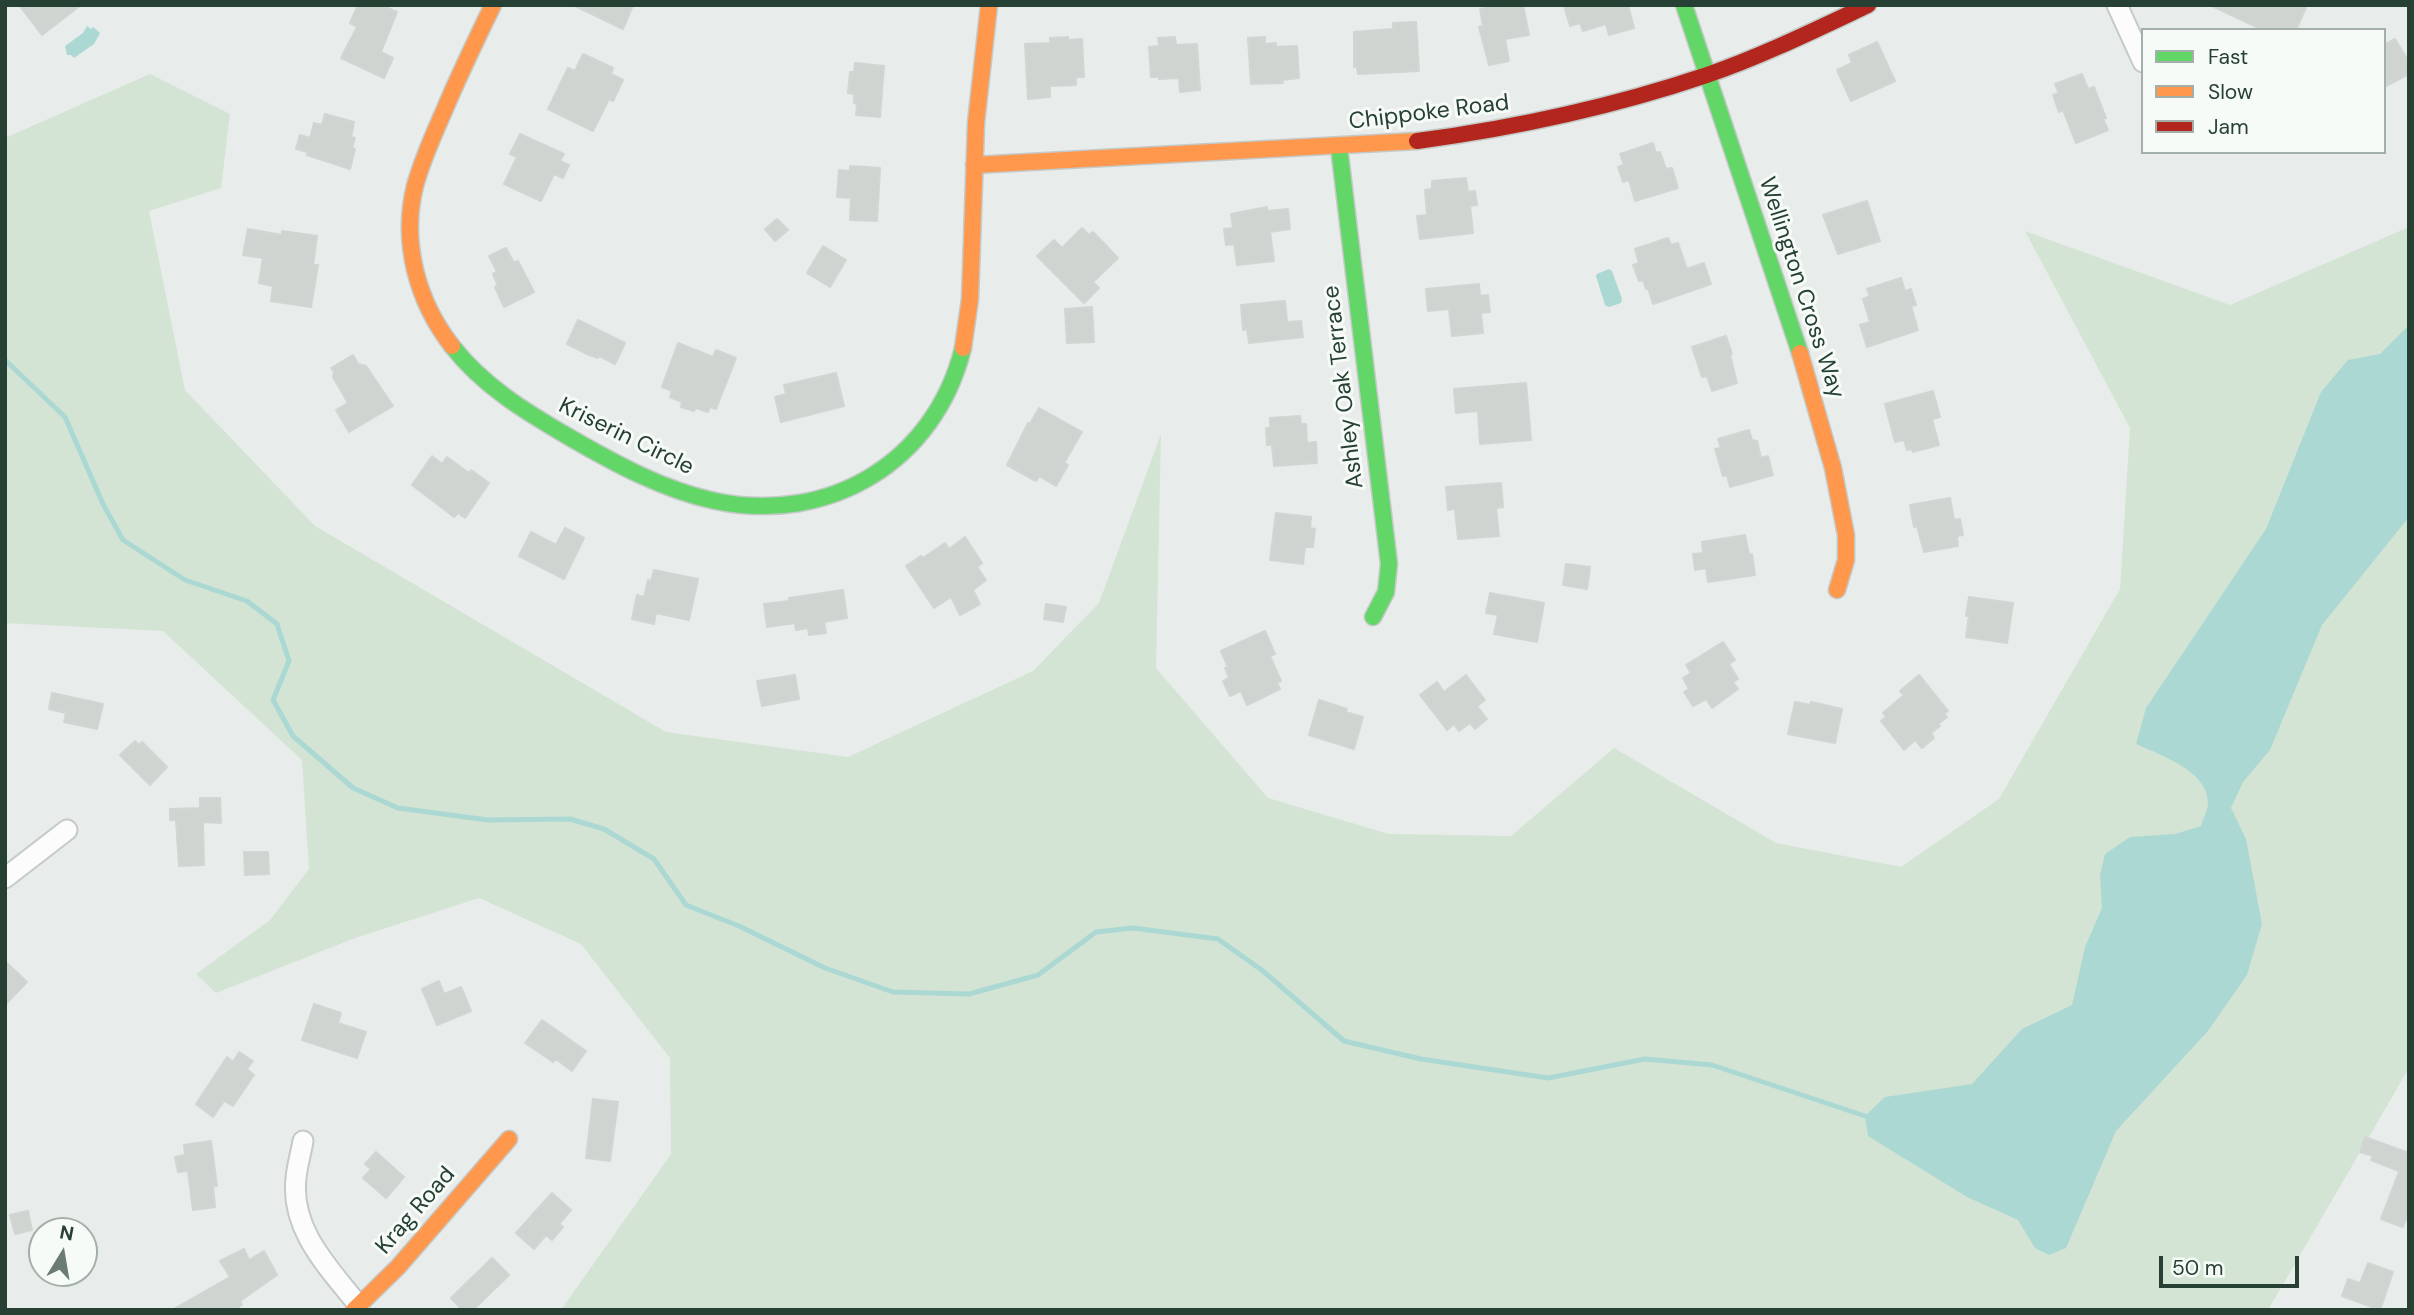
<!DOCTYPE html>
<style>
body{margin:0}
#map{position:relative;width:2414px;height:1315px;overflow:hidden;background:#e8ecea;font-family:"DM Sans",sans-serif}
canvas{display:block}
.frame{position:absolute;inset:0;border:7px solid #264033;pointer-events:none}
.legend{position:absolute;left:2141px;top:28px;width:245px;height:126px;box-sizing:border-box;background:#f7fbf8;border:2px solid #a3b0a9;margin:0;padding:9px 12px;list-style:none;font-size:21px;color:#264033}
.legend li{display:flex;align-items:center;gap:14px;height:35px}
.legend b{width:35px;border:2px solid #a3b0a9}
.north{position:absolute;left:28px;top:1217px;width:70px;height:70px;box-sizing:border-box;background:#f7fbf8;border:2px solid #a3b0a9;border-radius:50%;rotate:11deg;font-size:19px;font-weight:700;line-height:28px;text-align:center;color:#264033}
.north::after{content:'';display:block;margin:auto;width:24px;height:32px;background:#6a7c73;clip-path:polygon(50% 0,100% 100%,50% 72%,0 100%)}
.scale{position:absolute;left:2159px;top:1256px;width:140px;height:32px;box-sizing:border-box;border:4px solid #264033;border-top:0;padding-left:9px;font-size:21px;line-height:24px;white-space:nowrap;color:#264033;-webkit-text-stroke:5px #f7fbf8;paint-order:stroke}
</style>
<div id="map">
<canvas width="2414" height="1315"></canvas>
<div class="frame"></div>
<ul class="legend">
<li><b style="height:9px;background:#63d668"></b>Fast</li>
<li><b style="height:9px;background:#ff974d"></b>Slow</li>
<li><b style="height:9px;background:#b3261e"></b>Jam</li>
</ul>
<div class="north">N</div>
<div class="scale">50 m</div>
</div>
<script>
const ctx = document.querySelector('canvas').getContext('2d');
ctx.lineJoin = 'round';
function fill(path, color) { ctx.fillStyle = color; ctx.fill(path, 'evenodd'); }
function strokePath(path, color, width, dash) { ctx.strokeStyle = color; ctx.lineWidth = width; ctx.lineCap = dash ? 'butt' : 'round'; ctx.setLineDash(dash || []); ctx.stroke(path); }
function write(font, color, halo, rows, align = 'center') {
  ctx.font = font + ' "DM Sans",sans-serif'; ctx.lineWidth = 6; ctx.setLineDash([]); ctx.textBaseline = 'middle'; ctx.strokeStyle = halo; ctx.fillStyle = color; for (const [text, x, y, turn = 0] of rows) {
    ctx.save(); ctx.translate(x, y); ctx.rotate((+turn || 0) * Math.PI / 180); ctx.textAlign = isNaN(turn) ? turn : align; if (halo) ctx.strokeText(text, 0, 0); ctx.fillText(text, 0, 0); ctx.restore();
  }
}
fill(new Path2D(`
 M150 74 230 114 221 188 149 211 185 390 315 526 666 732 848 757 1033 671 1099 603 1161 434 1156 668 1268 798 1389 834 1511 836 1614 748 1776 843 1901 867 1999 799 2120 589 2130 428 2025 231 2230 305 2409 227V1068L2268 1310H561L671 1154 670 1058 581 944 479 898 355 938 216 993 196 974 270 920 309 869 302 760 163 631 5 623V138Z`), '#d3e4d4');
fill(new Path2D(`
 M87 26 91 29 93 27 100 33 94 44 74 58 71 55H67L65 46 83 33Z
 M1609 269 1612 271 1622 299 1621 303 1609 307 1605 305 1596 276 1597 274Z
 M2409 325V517L2322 625 2270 750 2243 782 2231 808 2246 839 2262 924 2247 975 2207 1032 2116 1131 2066 1248 2049 1255 2035 1248 2018 1220 1967 1197 1868 1136 1865 1116 1885 1097 1972 1084 2022 1029 2072 1005 2085 947 2102 908 2100 875 2105 854 2130 837 2175 834 2201 826C2203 819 2207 811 2208 805 2210 771 2160 755 2136 744L2146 708 2266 529 2321 392 2348 360 2380 354Z`), '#acd8d4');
strokePath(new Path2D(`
 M5 360 65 417 103 504 123 540 185 580 247 601 277 624 289 661 273 700 293 736 353 788 398 808 488 820 570 819 604 829 654 859 686 905 739 926 825 968 893 992 969 994 1038 975 1096 932 1133 928 1218 939 1263 971 1344 1041 1421 1059 1548 1078 1645 1059 1712 1065 1865 1116`), '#acd8d4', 5);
const building = new Path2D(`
 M19 5H81L42 35Z
 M358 5H381L397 12 381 52 393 58 384 78 341 58 357 27 350 23Z
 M573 5H633L623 29Z
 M1499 5H1523L1529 35 1505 39 1509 61 1489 65 1479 27 1483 26 1480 9Z
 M1564 5H1628L1634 28 1609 35 1606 24 1583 31 1580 23 1570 26Z
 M2210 5H2307L2296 30H2263Z
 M1416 22 1419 71 1358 74 1357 67H1354V32L1393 29V23Z
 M1068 37V40L1082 39 1084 77H1076V85L1050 86V97L1028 99 1025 44 1050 43V38Z
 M1175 37 1176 45 1197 44 1200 90 1180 92 1179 78 1159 79V77H1151L1149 47 1159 46 1158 38Z
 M1265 37V44L1276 43V47L1297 46 1299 78 1282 80 1283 83 1251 84 1248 38Z
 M2395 39 2409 62V74L2384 87V45Z
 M1877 42 1895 81 1851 101 1837 70 1852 63 1849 55Z
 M583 54 613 68 611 74 623 80 613 101 609 99 593 131 548 109 568 68 575 71Z
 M855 63 884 66 880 117 856 115 857 104 854 103V94L848 93 850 72H854Z
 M2082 74 2088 89 2094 87 2106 118 2103 119 2108 130 2076 143 2063 110 2059 112 2053 95 2059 93 2055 84Z
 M325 114 354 122 351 137 355 138 352 148 355 149 350 169 307 155 308 152 296 149 300 135 310 138 314 123 322 125Z
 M520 134 564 154 560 161 569 165 563 178 554 174 541 201 504 184 517 157 510 154Z
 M1653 143 1656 153 1660 152 1666 169 1672 168 1678 188 1635 201 1629 180 1623 182 1618 167 1624 165 1620 154Z
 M850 166 880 168 877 221 850 220 851 198 837 197 839 170 850 171Z
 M1466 178 1468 192 1475 191 1477 205 1470 206 1473 233 1420 239 1417 216 1427 215 1425 190 1432 189V181Z
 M1867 201 1880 241 1838 254 1823 215Z
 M1267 207V211L1288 209 1290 229 1270 232 1274 261 1237 265 1234 244 1226 245 1224 229 1233 228 1231 214Z
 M777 219 788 230 775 241 765 229Z
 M1082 228 1089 235 1093 232 1118 258 1093 282 1099 288 1084 303 1037 256 1054 240 1062 248Z
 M248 229 282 235V231L317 236 313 265H318L311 307 271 301 273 286 259 283 263 258 243 255Z
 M1668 238 1671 245 1678 243 1687 269 1704 263 1711 284 1653 304 1648 288 1646 289 1643 280 1639 281 1633 265 1639 263 1635 249Z
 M823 246 846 260 830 287 807 273Z
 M506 248 514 263 518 261 534 292 504 307 495 287 498 286 493 274 497 272 489 256Z
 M1901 278 1905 291 1911 289 1916 305 1911 306 1918 330 1867 347 1860 325 1870 322 1863 299 1870 296 1867 289Z
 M1479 284 1480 296 1488 295 1490 312 1481 313 1483 333 1452 336 1449 309 1428 311 1426 289Z
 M1285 301 1287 322 1301 321 1303 337 1249 343 1247 329 1243 330 1241 305Z
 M1092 307 1094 342 1067 343 1065 309Z
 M578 320 625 343 615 364 599 356 598 358 587 354 567 344Z
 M1726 336 1732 354 1730 355 1737 383 1712 391 1707 376 1702 377 1692 347Z
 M678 343 713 357 716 350 736 358 716 409 710 407 708 412 696 408 694 411 681 407 682 402 670 397 672 391 662 387Z
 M353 355 358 364 366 366 393 406 349 432 336 410 348 403 333 377 334 372 331 368Z
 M836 373 844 406 781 422 775 397 786 394 784 385Z
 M1526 383 1531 440 1480 444 1478 411 1456 413 1454 389Z
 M1933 391 1940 417 1932 419 1939 445 1913 452 1912 449 1907 450 1904 440 1895 442 1885 404Z
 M1039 408 1082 432 1064 463 1068 465 1056 486 1039 476 1036 481 1007 465 1028 423 1030 424Z
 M1300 416 1301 424H1306L1307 443 1316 442 1317 463 1274 466 1272 445H1267L1266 428H1270V418Z
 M1749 430 1752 440 1757 441 1761 458 1768 456 1773 475 1730 487 1727 475 1723 476 1715 449 1721 448 1718 439Z
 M432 456 442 464 447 457 469 473 471 470 489 483 465 518 458 513 454 517 412 485Z
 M1501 483 1503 507 1496 508 1499 536 1458 539 1455 509 1448 510 1446 487Z
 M1950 498 1954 520 1960 519 1963 535 1957 536 1958 546 1924 552 1917 526 1914 527 1910 505Z
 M1276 513 1311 517 1310 528 1315 529 1313 547H1305L1303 564 1270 560Z
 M565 528 584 538 564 579 519 556 531 532 556 545Z
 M1745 535 1749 555 1752 554 1755 575 1708 582 1706 568 1695 570 1693 554 1703 553 1702 542Z
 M965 537 982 563 977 567 986 580 973 590 980 604 960 615 951 597 934 608 906 566 921 556 923 558 945 543 949 549Z
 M1566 564 1590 567 1587 589 1563 585Z
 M654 570 698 579 689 620 656 613 654 624 632 619 637 595 644 597 648 580 651 581Z
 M843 590 847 618 824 622 826 633 809 635 808 628 796 630 795 623 767 627 764 604 789 601V598Z
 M1490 593 1544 603 1537 642 1494 634 1498 615 1486 613Z
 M1969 597 2013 603 2007 643 1966 637 1969 616H1966Z
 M1046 604 1066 607 1063 622 1044 619Z
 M1265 631 1275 654 1270 656 1281 681 1277 683 1280 689 1247 705 1241 691 1230 696 1223 681 1229 678 1225 668 1228 667 1221 651Z
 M1723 642 1735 660 1729 664 1738 679 1733 682 1738 689 1712 708 1706 699 1693 706 1684 692 1689 689 1683 678 1691 673 1686 665Z
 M795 675 799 699 762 706 757 681Z
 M1466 675 1485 700 1477 706 1487 719 1475 729 1470 723 1459 731 1454 724 1447 730 1420 695 1437 682 1444 692Z
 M1919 675 1948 711 1944 714 1947 717 1938 724 1940 726 1931 733 1934 738 1922 748 1915 740 1904 750 1881 721 1886 717 1883 713 1904 695 1900 691Z
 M52 693 103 704 97 729 64 722 66 713 49 709Z
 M1319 700 1347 709 1346 712 1363 717 1354 749 1309 735Z
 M1795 702 1811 705V702L1842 709 1835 743 1788 734Z
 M135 741 139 745 142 742 167 767 150 785 120 755Z
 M200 798H220L221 823 203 822 204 865 179 866 176 820H170V809L200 808Z
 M244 852H268L269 874 245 875Z
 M5 961 27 982 5 1005Z
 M439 981 444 994 461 987 471 1011 437 1025 422 989Z
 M314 1004 341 1013 338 1023 366 1032 357 1058 302 1040Z
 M542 1020 586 1051 572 1071 556 1059 553 1062 525 1043Z
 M239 1052 253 1061 247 1069 254 1075 233 1106 224 1101 213 1117 196 1104 227 1057 233 1062Z
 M593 1099 618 1102 610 1161 586 1158Z
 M2365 1137 2406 1152 2409 1149V1212L2403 1227 2381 1219 2400 1169 2399 1171 2371 1160 2373 1156 2360 1152Z
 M211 1141 217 1186H213L215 1207 193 1210 188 1171 178 1172 175 1157 185 1155 184 1145Z
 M376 1152 404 1177 386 1198 363 1178 371 1169 365 1164Z
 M552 1193 571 1210 559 1224 563 1227 552 1240 546 1235 534 1249 516 1233Z
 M28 1211 32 1230 15 1234 10 1215Z
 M244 1249 249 1260 264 1251 277 1275 240 1301 242 1305 234 1310H172L230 1277 220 1261Z
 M492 1258 509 1275 473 1310H462L451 1298Z
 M2368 1263 2393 1272 2380 1310 2342 1296 2348 1279 2360 1283Z`);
fill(building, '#cfd4d1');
strokePath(building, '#d1d5d3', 2);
const street = new Path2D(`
 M2117 5 2143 62
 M5 878 67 830
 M303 1141C301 1153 297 1166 296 1178 290 1230 329 1268 359 1306`);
const fast = new Path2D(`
 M1684 5 1800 353
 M1339 147 1389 564 1386 592 1373 617
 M452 346C483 386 526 412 569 437 614 463 663 490 715 501 829 525 935 462 963 348`);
const slow = new Path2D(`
 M974 165 1417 141
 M452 346C417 301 401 242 415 186 422 160 433 136 444 111 459 75 476 40 493 5
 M963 348 970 299 976 123 989 5
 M1800 353 1833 468 1846 535V560L1837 590
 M354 1310 398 1267 509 1139`);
const jam = new Path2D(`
 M1417 141C1515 128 1612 107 1707 75 1762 56 1815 30 1868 5`);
strokePath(street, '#c5c9c7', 23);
strokePath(fast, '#c4cac7', 19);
strokePath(slow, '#c4cac7', 19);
strokePath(jam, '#c4cac7', 19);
strokePath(street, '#fcfcfc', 19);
strokePath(fast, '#63d668', 16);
strokePath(slow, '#ff974d', 16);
strokePath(jam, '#b3261e', 16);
write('23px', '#264033', '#f7fbf8', [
 ["Chippoke Road",1429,113,-7],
 ["Wellington Cross Way",1801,288,72],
 ["Ashley Oak Terrace",1344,387,-97],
 ["Kriserin Circle",626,437,26],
 ["Krag Road",416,1211,-49]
]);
</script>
